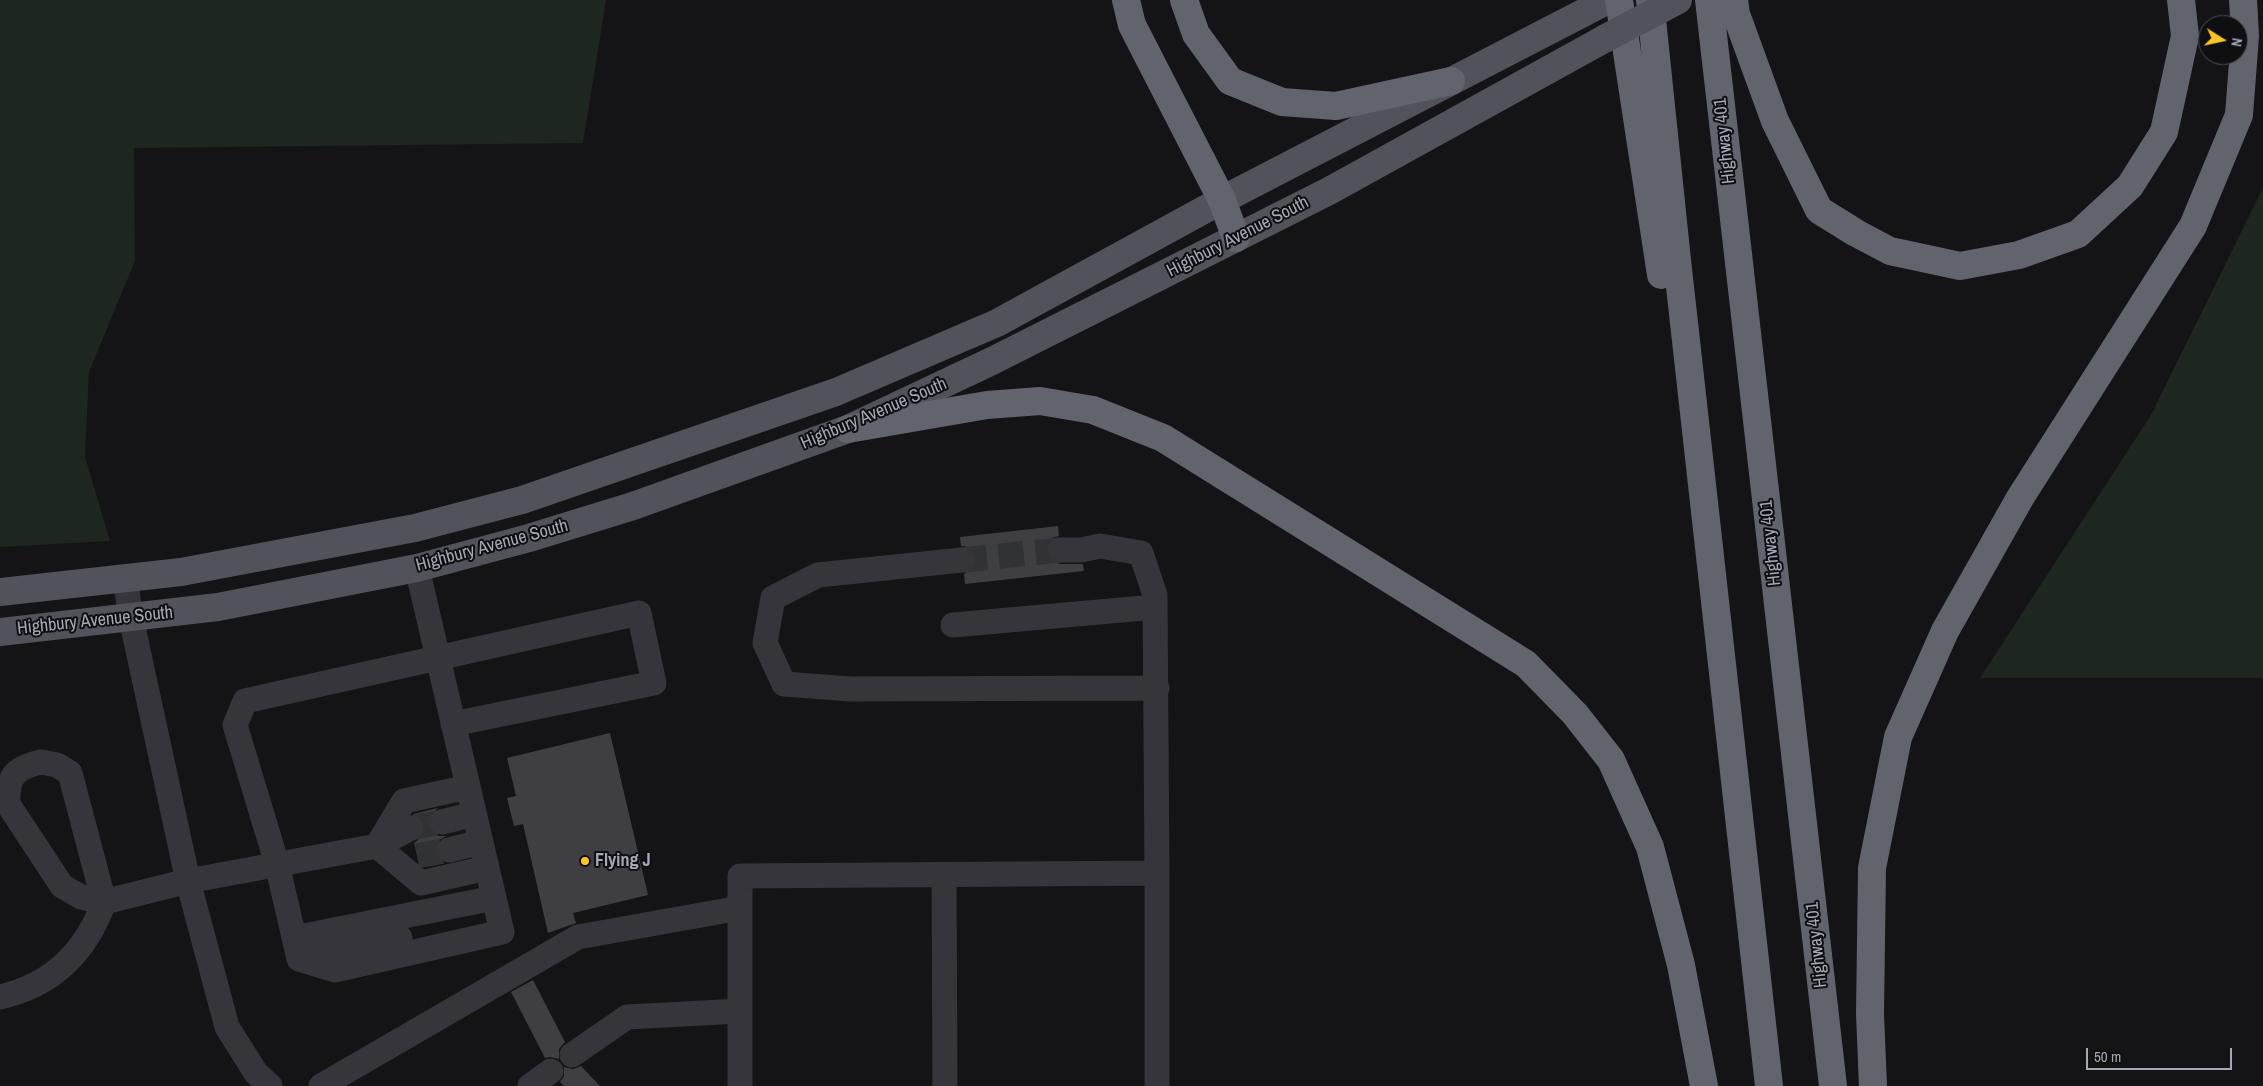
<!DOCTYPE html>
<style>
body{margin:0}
#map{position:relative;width:2263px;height:1086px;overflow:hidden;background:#141416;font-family:"Archivo Narrow",sans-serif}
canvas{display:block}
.north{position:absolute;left:2198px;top:15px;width:50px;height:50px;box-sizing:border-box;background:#0f0f11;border:1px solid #4b4d53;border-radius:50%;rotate:100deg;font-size:14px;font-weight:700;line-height:20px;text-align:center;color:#a5a9b7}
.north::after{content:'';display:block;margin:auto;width:18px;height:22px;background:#fcc526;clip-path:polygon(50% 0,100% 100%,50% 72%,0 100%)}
.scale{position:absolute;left:2086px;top:1048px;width:146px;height:22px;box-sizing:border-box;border:2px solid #a5a9b7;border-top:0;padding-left:6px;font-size:15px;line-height:18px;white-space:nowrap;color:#a5a9b7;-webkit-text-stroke:4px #0f0f11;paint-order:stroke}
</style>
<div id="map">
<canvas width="2263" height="1086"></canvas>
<div class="north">N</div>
<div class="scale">50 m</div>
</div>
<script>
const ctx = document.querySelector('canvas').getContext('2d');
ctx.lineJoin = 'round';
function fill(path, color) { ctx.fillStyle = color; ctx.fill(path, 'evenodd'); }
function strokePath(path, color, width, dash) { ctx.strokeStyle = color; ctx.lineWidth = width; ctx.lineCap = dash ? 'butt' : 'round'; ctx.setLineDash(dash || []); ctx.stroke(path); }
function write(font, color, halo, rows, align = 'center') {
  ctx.font = font + ' "Archivo Narrow",sans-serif'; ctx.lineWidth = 4; ctx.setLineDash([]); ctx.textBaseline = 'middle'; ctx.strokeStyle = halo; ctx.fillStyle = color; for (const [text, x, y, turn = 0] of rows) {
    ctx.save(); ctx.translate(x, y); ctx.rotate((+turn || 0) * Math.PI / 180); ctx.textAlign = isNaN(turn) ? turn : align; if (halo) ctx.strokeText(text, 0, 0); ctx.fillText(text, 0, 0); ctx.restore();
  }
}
fill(new Path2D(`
 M0 0H606L583 143 134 148 135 261 89 372 85 457 110 541 0 547Z
 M2263 188V678H1980L2151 415Z`), '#1e2620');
fill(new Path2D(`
 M1058 526 1059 536 1052 538 1047 543 1046 550 1048 558 1060 564H1083L1084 571 965 584 964 574 975 566 976 558 968 547 961 546 960 537Z
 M610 733 648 895 573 913 576 923 548 933 523 824 514 826 507 798 516 796 507 758Z
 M438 808 428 818V825L432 832 439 836H446L439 840 435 847V854L444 863 425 867 419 862 414 843 423 836 425 828 423 821 413 814Z
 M533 980 565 1042 559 1049V1059L550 1057 545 1058 511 992Z
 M581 1066 600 1086H564L560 1082 564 1076V1067L573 1069Z`), '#3e3e43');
strokePath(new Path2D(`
 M962 560 1060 550
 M411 828 442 822
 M417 856 449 850`), '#313236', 25, [25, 12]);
strokePath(new Path2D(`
 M962 560 818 575 773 598 765 643 784 684 851 689 1157 688
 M125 578 131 618 188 881 227 1027 256 1073 270 1086
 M953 625 1155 607
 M41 762 57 765 70 773 104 902 81 897 62 886 8 804C7 777 14 768 41 762Z
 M442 822 474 814
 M377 846 421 883 487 868
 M377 846 404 801 468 787
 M449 850 481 842
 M944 875 945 1086
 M294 938 494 898
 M302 958 400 938
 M299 959 277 864 235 725 245 701 639 613 654 683 453 724
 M299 959 335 970 502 932 417 568
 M0 997C53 985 86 952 104 902L188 881 377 846 411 828
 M572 1055 627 1017 740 1011
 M321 1086 578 937 740 908
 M530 1086 551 1071
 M740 1086V876L1157 873 1155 595 1141 553 1100 546 1081 550H1060
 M1157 1086V873`), '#35353b', 25);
strokePath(new Path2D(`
 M0 592 181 572 415 528 522 500 836 392 997 323 1222 200 1608 0
 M0 632 218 607 417 568 529 538 633 506 848 429 992 361 1329 191 1606 38`), '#51525a', 28);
strokePath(new Path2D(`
 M1126 0 1132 25 1222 200 1236 238
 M1184 0 1196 34 1230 81 1282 102 1336 106 1451 81
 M1619 0 1661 275
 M1650 0 1677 260 1769 1086
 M1709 0 1833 1086
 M1734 0 1736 14 1775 121 1819 210 1856 233 1890 251 1960 266 2019 255 2078 234 2130 186 2164 132 2185 36 2181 0
 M848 429 987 405 1040 401 1093 410 1163 438 1526 664 1575 714 1611 760 1650 847 1681 965 1704 1086
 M1873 1086 1870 1014 1872 868 1898 737 1945 631 2020 498 2193 226 2239 115 2245 36 2243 0`), '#61636d', 28);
strokePath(new Path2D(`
 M1606 38 1678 0`), '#51525a', 28);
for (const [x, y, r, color] of [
 [585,861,5,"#fcc526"]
]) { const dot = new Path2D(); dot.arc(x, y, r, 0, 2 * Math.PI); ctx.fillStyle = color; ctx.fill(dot); strokePath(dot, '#0f0f11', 2); }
write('18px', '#a5a9b7', '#0f0f11', [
 ["Highway 401",1725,141,-96],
 ["Highbury Avenue South",1238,237,-27],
 ["Highbury Avenue South",874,414,-23],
 ["Highway 401",1771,543,-96],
 ["Highbury Avenue South",492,546,-15],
 ["Highbury Avenue South",95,621,-6],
 ["Highway 401",1817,945,-96]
]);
write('bold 18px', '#a5a9b7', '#0f0f11', [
 ["Flying J",595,861]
], 'left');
</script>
